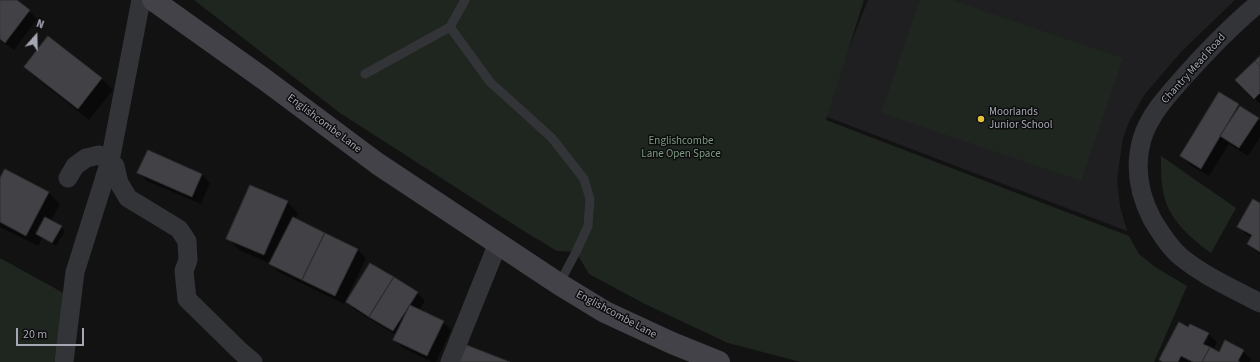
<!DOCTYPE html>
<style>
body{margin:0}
#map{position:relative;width:1260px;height:362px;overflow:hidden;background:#121213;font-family:"Source Sans 3",sans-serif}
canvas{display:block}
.north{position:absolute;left:16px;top:16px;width:40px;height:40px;-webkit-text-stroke:3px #0d0d0e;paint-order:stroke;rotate:20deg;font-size:11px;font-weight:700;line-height:16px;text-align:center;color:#a5a7b3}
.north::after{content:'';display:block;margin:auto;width:14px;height:18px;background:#a5a7b3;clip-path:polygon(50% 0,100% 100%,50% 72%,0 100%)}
.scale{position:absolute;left:16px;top:328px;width:68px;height:18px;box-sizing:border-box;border:2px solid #a5a7b3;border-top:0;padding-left:5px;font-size:12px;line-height:14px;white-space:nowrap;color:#a5a7b3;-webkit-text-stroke:3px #0d0d0e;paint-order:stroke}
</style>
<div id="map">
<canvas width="1260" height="362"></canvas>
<div class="north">N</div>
<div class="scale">20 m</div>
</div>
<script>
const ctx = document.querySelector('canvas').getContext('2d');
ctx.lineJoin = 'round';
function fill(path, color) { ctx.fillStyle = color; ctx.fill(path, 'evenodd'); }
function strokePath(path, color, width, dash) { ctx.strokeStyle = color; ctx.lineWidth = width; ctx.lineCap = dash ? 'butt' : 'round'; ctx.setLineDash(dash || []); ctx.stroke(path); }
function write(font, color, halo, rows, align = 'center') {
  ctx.font = font + ' "Source Sans 3",sans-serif'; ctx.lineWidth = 3; ctx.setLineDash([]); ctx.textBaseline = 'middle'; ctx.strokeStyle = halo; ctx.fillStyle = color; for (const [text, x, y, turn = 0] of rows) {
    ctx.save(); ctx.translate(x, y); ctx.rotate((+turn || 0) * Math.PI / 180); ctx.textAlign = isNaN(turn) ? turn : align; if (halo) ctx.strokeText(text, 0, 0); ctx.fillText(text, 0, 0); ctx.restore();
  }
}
fill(new Path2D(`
 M868 0H1235L1182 51 1145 94 1129 122 1123 138 1117 180 1120 206 1127 231 822 115Z`), '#1f1e20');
fill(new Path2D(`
 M194 0H864L826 120 1129 236 1139 254 1155 267 1187 286 1154 362H801L728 343 645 304 589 274 576 252 557 251 519 228 340 113Z
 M920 0H951L1123 58 1081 181 881 113Z
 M1161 156 1236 208 1211 253C1192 239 1170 221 1164 196 1161 183 1161 169 1161 156Z
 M0 258 67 295 54 362H0Z`), '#1f2620');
fill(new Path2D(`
 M0 0H15L29 11 37 19 14 50 0 40Z
 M48 37 102 79 113 90 89 120 36 78 25 67Z
 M1260 57V104L1237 80Z
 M1238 105 1244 110 1260 121V137L1248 156 1229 144 1209 176 1190 165 1182 156Z
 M139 172 202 174 210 183 201 204 147 181Z
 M0 180 49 193 60 204 51 221 61 227 65 231 56 246 42 238 38 246 0 227Z
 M287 202 298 213 295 219 358 250 366 258 344 304 279 272 271 264 239 250 228 238Z
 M1260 205V254L1248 244 1252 238 1247 235 1239 227Z
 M417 293 425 301 419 310 443 322 451 330 436 362H432L403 348 394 340 396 335 355 310 347 301Z
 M1189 328 1208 334 1217 342 1213 350 1219 353 1243 351 1251 359 1250 362H1163L1161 360ZM1206 336H1209L1202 349 1200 348Z`), '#0007');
const building = new Path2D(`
 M0 0H17L30 10 5 43 0 39Z
 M48 36 102 78 78 109 24 67Z
 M1260 56V66L1255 61Z
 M1255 61 1260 66V93L1254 99 1235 80Z
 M1219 92 1239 104 1201 169 1180 156Z
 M1240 106 1259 118 1239 148 1220 136Z
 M148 150 202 174 192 197 137 173Z
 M5 169 49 192 26 236 0 222V178Z
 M250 185 288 201 264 255 226 239Z
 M1253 199 1260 203V252L1247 244 1252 235 1237 227Z
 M45 217 62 226 52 243 36 234Z
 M293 217 325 233 302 280 269 264Z
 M325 233 358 249 335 296 302 280Z
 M370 263 394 277 369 317 346 302Z
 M394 277 418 292 393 331 369 317Z
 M410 305 444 321 427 356 393 340Z
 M1179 322 1188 327 1190 324 1209 333 1203 344 1210 347 1202 362H1193L1181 356 1178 362H1163L1159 360Z
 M1225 340 1244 350 1238 361 1240 362H1202L1210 347 1219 352Z
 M464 344 510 362H456Z`);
fill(building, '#424246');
strokePath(building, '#2d2c2f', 1);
strokePath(new Path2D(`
 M465 0 450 27 490 82 552 138 584 179 590 199 588 226 576 252 559 284
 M365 74 450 27`), '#333438', 9);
strokePath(new Path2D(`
 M1260 2C1232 25 1206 52 1182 79 1166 97 1149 116 1142 139 1134 167 1139 194 1152 219 1160 232 1169 247 1181 257 1204 276 1234 289 1260 303
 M68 178 75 166 86 158 99 155 110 161 115 166 119 183 128 198 179 229 187 241 188 260 184 271 187 299 240 351 253 362
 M64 362 75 272 110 161 141 0
 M450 362 498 243`), '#333438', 19);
strokePath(new Path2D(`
 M153 0 264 79 378 164 559 284 605 312 672 343 719 362`), '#424248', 22);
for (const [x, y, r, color] of [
 [981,119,4,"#e1c03d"]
]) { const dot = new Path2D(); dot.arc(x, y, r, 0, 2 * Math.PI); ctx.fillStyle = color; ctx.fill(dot); strokePath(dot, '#0d0d0e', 1.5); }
write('11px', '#a5a7b3', '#0d0d0e', [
 ["Chantry Mead Road",1194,69,-48],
 ["Englishcombe Lane",324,124,37],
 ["Englishcombe Lane",616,315,28]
]);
write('11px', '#a5a7b3', '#0d0d0e', [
 ["Moorlands",989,113],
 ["Junior School",989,126]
], 'left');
write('11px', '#7d9c83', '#0d0d0e', [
 ["Englishcombe",681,142],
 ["Lane Open Space",681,155]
]);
</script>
